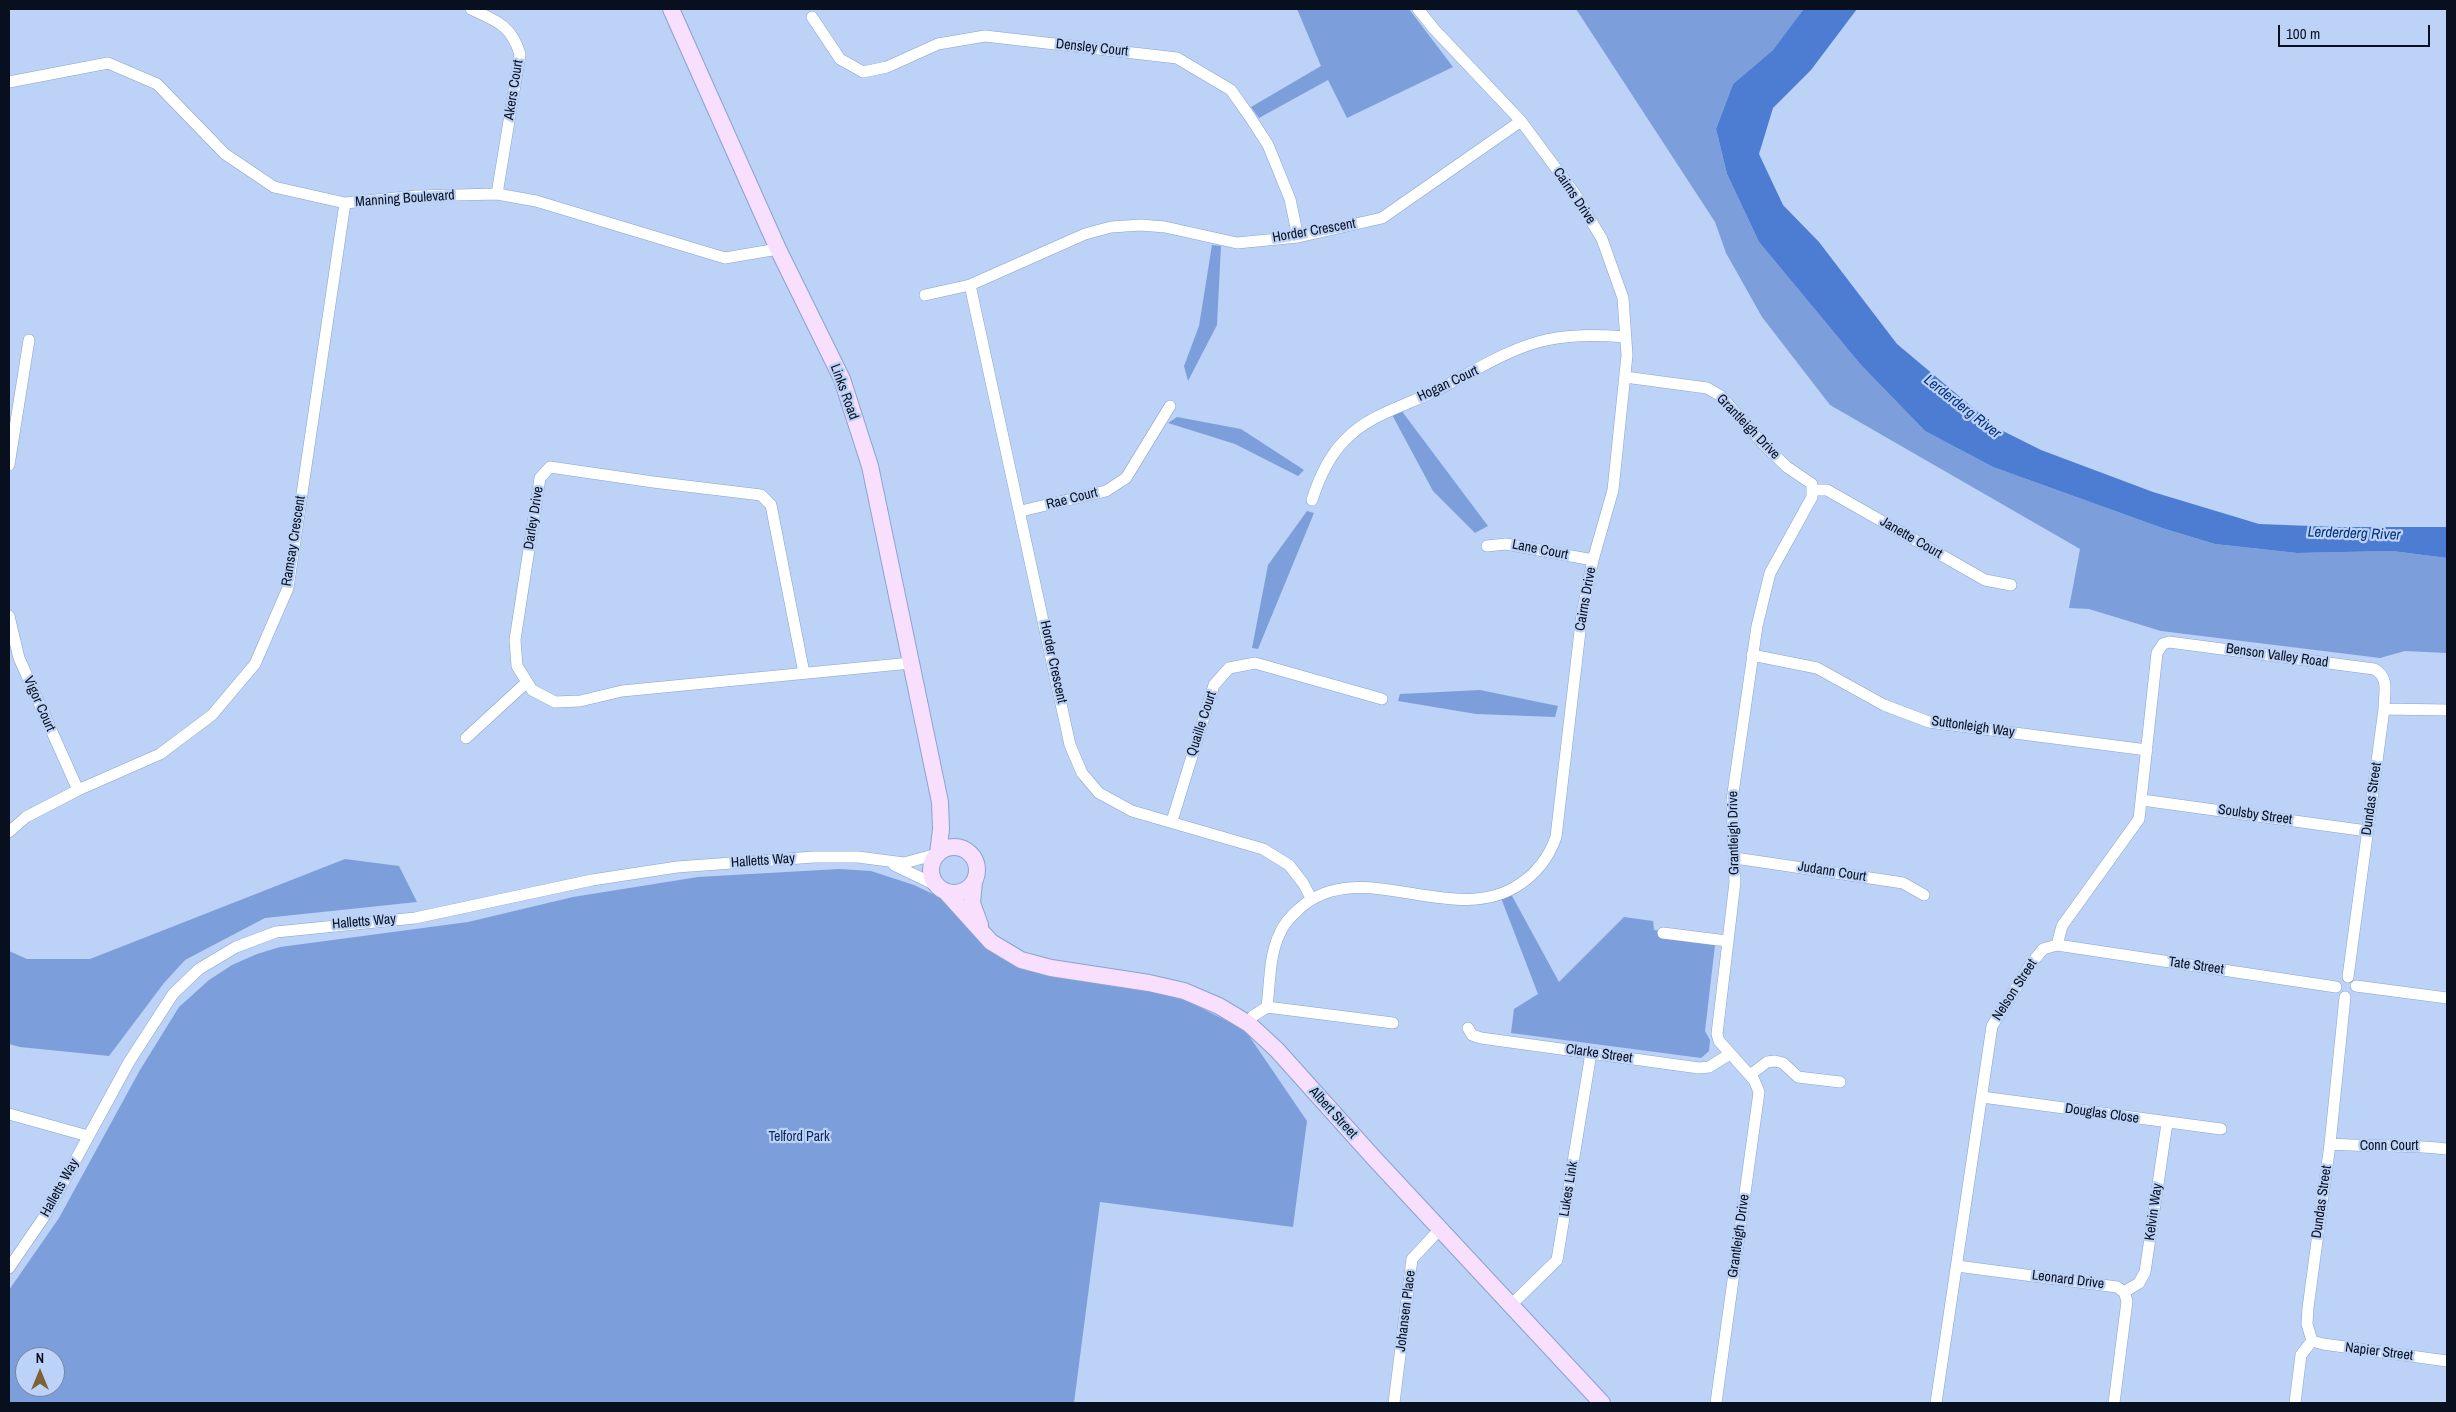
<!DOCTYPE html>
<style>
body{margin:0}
#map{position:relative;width:2456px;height:1412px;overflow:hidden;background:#bcd2f6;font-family:"Archivo Narrow",sans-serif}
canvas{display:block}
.frame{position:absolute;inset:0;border:10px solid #081020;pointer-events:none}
.north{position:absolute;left:15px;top:1347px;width:50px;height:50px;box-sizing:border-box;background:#bcd2f6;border:1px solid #7484a0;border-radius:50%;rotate:0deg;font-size:14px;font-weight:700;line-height:20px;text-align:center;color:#081020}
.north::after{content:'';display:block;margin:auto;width:18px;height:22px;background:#7c6234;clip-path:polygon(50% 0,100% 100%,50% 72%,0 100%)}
.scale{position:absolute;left:2278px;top:25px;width:152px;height:22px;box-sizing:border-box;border:2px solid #081020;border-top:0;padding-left:6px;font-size:15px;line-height:18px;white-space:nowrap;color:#081020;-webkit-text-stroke:4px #bcd2f6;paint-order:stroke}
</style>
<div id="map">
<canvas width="2456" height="1412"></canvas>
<div class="frame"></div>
<div class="north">N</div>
<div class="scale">100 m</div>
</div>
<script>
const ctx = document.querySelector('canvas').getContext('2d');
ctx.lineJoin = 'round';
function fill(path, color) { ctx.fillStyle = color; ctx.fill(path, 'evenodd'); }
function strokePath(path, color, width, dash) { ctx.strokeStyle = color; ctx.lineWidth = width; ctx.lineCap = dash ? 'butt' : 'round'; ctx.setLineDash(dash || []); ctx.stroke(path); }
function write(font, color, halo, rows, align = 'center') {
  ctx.font = font + ' "Archivo Narrow",sans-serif'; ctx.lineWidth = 4.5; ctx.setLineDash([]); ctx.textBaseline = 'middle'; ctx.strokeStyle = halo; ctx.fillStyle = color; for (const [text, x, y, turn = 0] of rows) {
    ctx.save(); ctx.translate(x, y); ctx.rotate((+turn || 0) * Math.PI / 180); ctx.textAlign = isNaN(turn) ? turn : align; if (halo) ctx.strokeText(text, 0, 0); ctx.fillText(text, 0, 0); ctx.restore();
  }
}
fill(new Path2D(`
 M1297 9H1409L1453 67 1347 118 1328 80 1259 118 1251 107 1321 66Z
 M1576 9H1805L1773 50 1733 84 1716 129 1727 174 1759 242 1861 365 1925 431 1993 467 2165 529 2215 544 2297 553 2392 551 2447 558V653L2405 651 2380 658 2161 631 2089 609 2069 608 2080 549 1830 405 1762 317 1726 253 1715 222Z
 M1212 245 1221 246 1217 325 1188 381 1184 366 1199 326Z
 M1398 406 1488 526 1475 533 1433 491 1390 411Z
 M1177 417 1241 429 1304 470 1298 476 1235 444 1168 423Z
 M1307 511 1314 513 1258 649 1252 648 1268 565Z
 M1480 690 1558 706 1555 717 1476 714 1398 701 1400 694Z
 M345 859 399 866 417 902 265 918 185 960 164 983 109 1056 20 1047 9 1044V951L27 959H90Z
 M839 869 871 871 914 885 937 896 953 906 987 949 1169 992 1245 1030 1307 1121 1293 1227 1100 1202 1074 1403H9V1290L59 1218 140 1070 179 1007 209 980 232 965 257 954 280 947 468 922 573 897 698 877ZM25 1357H55V1387H25Z
 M1511 894 1559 982 1624 917 1653 921 1654 930 1704 936 1715 945 1705 1031 1710 1040 1709 1051 1701 1058 1511 1033 1514 1009 1538 994 1501 898Z`), '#7c9fdb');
fill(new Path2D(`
 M1804 9H1857L1811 70 1773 108 1759 154 1783 205 1819 242 1897 344 1997 428 2041 450 2153 492 2259 524 2338 527H2447V558L2392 551 2297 553 2215 544 2165 529 1993 467 1925 431 1861 365 1759 242 1727 174 1716 129 1733 84 1773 50Z`), '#4d7dd2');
const street = new Path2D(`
 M471 9C497 21 511 25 520 54L497 194
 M812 17 840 59 863 72 887 67 938 44 985 36 1177 58 1231 90 1250 117 1268 145 1290 199 1298 237
 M9 82 108 63 157 84 225 154 274 187 345 203 416 196 497 194 536 201 725 258 778 249
 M970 285 1070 745 1082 773 1099 793 1132 811 1263 849 1289 865 1303 883 1311 898
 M925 295 970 285 1085 234 1111 227 1141 225 1165 227 1237 243 1298 237 1382 218 1521 121
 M1625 377 1707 388 1721 396 1763 444 1787 467 1812 484V497L1770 573 1757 626 1732 800 1735 882 1717 1034 1719 1041 1754 1080 1759 1092 1716 1403
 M9 465 29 340
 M1812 490H1827L1985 580 2011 585
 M1312 500C1319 478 1328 457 1345 440 1370 414 1403 407 1435 391 1468 375 1502 352 1538 342 1566 334 1596 335 1625 337
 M1021 511 1106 491 1126 478 1170 406
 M1487 546 1506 544 1593 560
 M9 616 19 658 78 790
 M1752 655 1817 668 1884 705 1929 722 2147 750
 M804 673 771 505 761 495 653 482 550 467 540 478 515 640 517 666 532 690 555 702 580 701 622 691 911 663
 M2384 709 2447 710
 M466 738 527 682
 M2142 800 2367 831
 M1172 821 1214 685 1229 668 1255 663 1382 699
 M9 832 26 817 78 790 160 754 212 715 255 664 288 588 345 203
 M1735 858 1890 881 1903 883 1924 895
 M894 865 938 886
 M1663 933 1727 941
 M2057 945 2336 987
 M2356 986 2447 998
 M1267 1007 1393 1023
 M1249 1024 1253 1016 1267 1007C1270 983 1269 955 1280 933 1284 923 1291 916 1299 909 1360 853 1454 930 1520 884 1538 872 1549 857 1556 837L1582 614 1593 560 1613 490 1627 355 1623 298 1602 239 1575 194 1521 121 1434 29 1418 9
 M1468 1028 1472 1035 1481 1038 1699 1068 1709 1067 1730 1054
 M1750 1075 1767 1062 1775 1061 1783 1063 1798 1077 1840 1082
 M1982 1097 2221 1129
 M9 1114 88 1136
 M2330 1144C2370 1147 2408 1144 2447 1149
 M1957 1266 2117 1287 2124 1292 2127 1301 2114 1403
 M9 1268 46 1214 129 1062 173 994 199 969 236 947 276 932 415 918 592 880 677 867 814 857H858L904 863 937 854
 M2124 1292 2139 1283 2145 1272 2167 1123
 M1511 1305 1557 1260 1591 1053
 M2312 1341 2323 1344 2447 1361
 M1394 1403 1412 1259 1440 1229
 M1936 1403 1992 1026 2031 964 2043 949 2057 945 2062 926 2139 819 2157 653 2163 644 2169 642 2374 669C2390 677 2384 693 2384 709L2348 977
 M2295 1403 2301 1355 2312 1341 2307 1324 2308 1308 2330 1144 2345 997`);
const secondary = new Path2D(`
 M671 9 778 249 842 379 870 466 940 802 941 829 938 854
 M931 870a23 23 0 1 1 46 0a23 23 0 1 1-46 0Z
 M974 882 972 903 980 925
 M945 891 991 942 1021 960 1051 968 1149 983 1184 991 1219 1006 1249 1024 1277 1050 1373 1157 1602 1403`);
strokePath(street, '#89a3cf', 12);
strokePath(secondary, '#89a3cf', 18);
strokePath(street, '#fff', 11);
strokePath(secondary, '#f8dffd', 16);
write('14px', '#081020', '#bcd2f6', [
 ["Densley Court",1092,48,6],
 ["Akers Court",514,90,-81],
 ["Cairns Drive",1574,196,56],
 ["Manning Boulevard",405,199,-4],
 ["Horder Crescent",1314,231,-10],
 ["Hogan Court",1448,384,-25],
 ["Links Road",844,392,70],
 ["Grantleigh Drive",1748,427,46],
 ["Rae Court",1072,499,-14],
 ["Darley Drive",534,518,-81],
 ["Janette Court",1911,538,30],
 ["Ramsay Crescent",294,541,-81],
 ["Lane Court",1540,550,11],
 ["Cairns Drive",1586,599,-80],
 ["Benson Valley Road",2277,656,8],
 ["Horder Crescent",1053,662,78],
 ["Vigor Court",39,704,66],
 ["Quaille Court",1202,724,-72],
 ["Suttonleigh Way",1973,727,8],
 ["Dundas Street",2372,799,-82],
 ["Soulsby Street",2255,815,8],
 ["Grantleigh Drive",1734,833,-91],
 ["Halletts Way",763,861,-4],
 ["Judann Court",1832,872,9],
 ["Halletts Way",364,922,-5],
 ["Tate Street",2196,966,8],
 ["Nelson Street",2015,990,-57],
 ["Clarke Street",1599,1054,8],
 ["Albert Street",1333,1113,48],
 ["Douglas Close",2102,1114,8],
 ["Conn Court",2389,1146],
 ["Halletts Way",60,1188,-61],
 ["Lukes Link",1569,1189,-81],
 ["Dundas Street",2322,1202,-82],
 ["Kelvin Way",2154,1212,-82],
 ["Grantleigh Drive",1739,1236,-82],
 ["Leonard Drive",2068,1280,7],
 ["Johansen Place",1406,1311,-83],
 ["Napier Street",2379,1352,7]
]);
write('14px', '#07265b', '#bcd2f6', [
 ["Telford Park",799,1137]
]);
write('italic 15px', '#05327d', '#bcd2f6', [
 ["Lerderderg River",1962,407,38],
 ["Lerderderg River",2354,534,2]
]);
</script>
